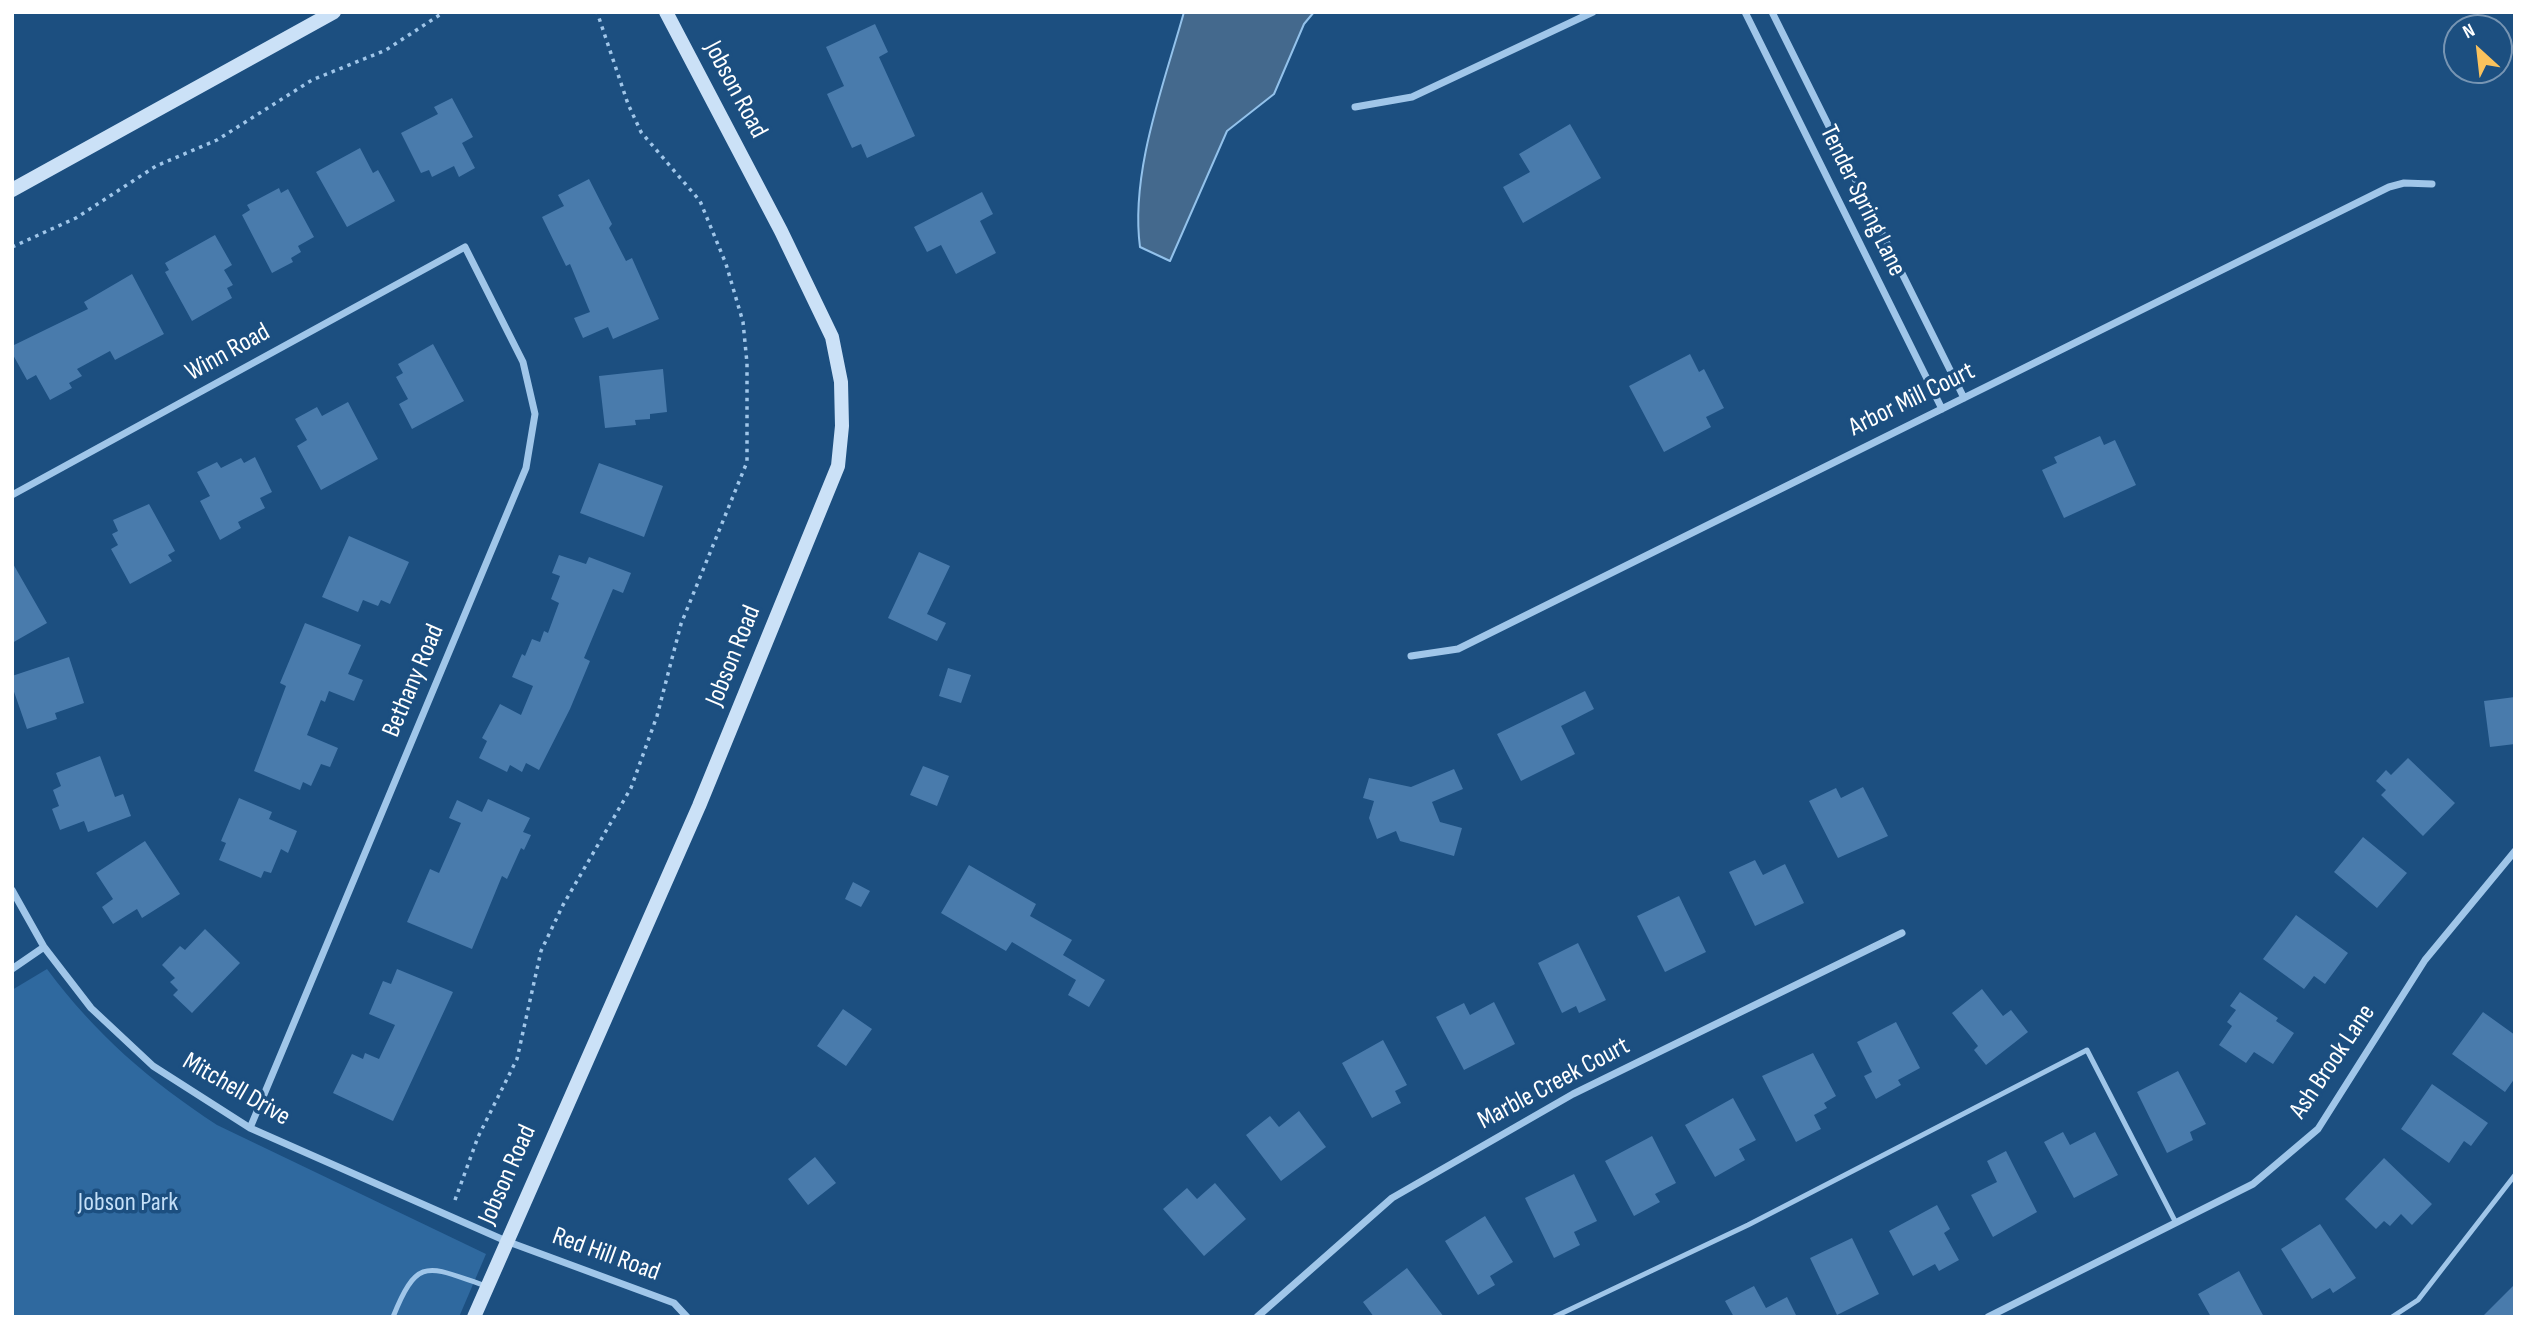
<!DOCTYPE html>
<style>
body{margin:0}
#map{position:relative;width:2527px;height:1329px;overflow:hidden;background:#1c4f80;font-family:"Sofia Sans Condensed",sans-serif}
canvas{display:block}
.frame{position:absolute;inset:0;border:14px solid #fff;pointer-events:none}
.north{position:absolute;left:2443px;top:14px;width:70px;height:70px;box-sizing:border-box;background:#1c4f80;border:2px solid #7795b3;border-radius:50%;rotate:333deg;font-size:19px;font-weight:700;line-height:28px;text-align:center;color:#fff}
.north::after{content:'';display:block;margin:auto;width:24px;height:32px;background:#fac25d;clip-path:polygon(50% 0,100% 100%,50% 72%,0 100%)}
</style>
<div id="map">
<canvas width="2527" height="1329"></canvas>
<div class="frame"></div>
<div class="north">N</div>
</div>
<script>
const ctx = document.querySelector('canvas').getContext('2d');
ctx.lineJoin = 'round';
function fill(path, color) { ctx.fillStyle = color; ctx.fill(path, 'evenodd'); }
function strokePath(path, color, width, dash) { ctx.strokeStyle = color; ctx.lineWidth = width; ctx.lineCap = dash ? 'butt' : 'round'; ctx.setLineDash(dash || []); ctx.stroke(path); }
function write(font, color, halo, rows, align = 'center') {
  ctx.font = font + ' "Sofia Sans Condensed",sans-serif'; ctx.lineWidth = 7; ctx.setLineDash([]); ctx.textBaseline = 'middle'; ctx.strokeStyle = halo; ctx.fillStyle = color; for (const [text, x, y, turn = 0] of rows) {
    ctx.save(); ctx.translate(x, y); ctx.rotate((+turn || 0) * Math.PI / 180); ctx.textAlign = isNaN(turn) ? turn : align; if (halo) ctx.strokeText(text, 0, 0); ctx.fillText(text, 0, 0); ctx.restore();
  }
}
fill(new Path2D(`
 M47 969C95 1034 150 1081 217 1125L486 1254 459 1317H12V990Z`), '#2f699f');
const water = new Path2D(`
 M1184 12H1314L1304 24 1274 94 1227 131 1170 261 1140 247C1130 172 1164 84 1184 12Z`);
fill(water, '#44698d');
strokePath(water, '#93c2eb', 2);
fill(new Path2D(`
 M875 24 888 52 879 57 915 136 867 158 861 144 852 148 827 94 844 86 826 47Z
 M452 98 473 137 462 143 475 168 459 177 454 166 432 177 429 170 421 173 401 133 438 114 434 107Z
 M1570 124 1601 178 1523 223 1503 187 1530 172 1519 154Z
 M360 148 373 173 378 170 395 201 347 227 316 172Z
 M589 179 612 224 609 228 626 261 632 258 659 319 613 339 608 327 583 338 574 318 590 312 570 264 566 266 542 217 564 206 558 195Z
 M279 188 281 193 288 189 314 237 298 246 301 252 291 258 293 262 272 273 242 215 250 210 247 205Z
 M982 192 993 214 980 221 996 253 956 274 941 245 927 252 914 227Z
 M215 235 232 265 224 270 233 285 227 288 232 298 192 321 165 272 169 270 165 263Z
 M132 274 164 334 115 360 110 351 77 369 82 376 69 383 72 388 50 400 36 375 27 380 12 353V346L88 309 84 302Z
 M433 344 464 401 412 429 399 404 408 399 396 377 403 373 398 364Z
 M1690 354 1699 372 1704 369 1724 408 1706 417 1711 427 1664 452 1629 386Z
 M663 369 667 412 650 414V419L635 420 636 425 605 428 599 376Z
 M348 402 378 459 321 490 297 446 307 440 295 419 317 407 322 416Z
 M2100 436 2104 445 2115 440 2136 485 2064 518 2042 470 2057 463 2054 457Z
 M255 457 272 492 260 498 265 508 238 522 241 528 220 540 200 501 210 496 197 472 217 462 221 468 241 458 244 463Z
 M599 463 663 486 644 537 580 513Z
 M149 504 175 551 168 555 172 561 130 584 111 549 118 545 112 534 118 531 113 520Z
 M349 536 409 562 390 604 381 600 378 606 363 600 358 612 322 597Z
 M919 552 950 566 927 614 946 623 937 641 888 618Z
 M559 555 586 564 589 557 631 573 623 593 613 589 584 658 590 661 570 709 539 770 526 763 522 772 510 765 507 772 479 758 487 741 482 738 500 704 521 715 533 686 512 677 522 654 525 656 532 639 540 642 544 631 548 633 559 603 551 599 560 576 552 573Z
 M12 562 47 623 12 643Z
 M305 623 361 645 348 674 363 680 354 701 329 691 325 702 321 700 307 735 338 748 330 767 321 764 311 786 303 782 300 790 254 771 286 686 280 683Z
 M69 657 84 703 55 713 57 719 27 729 12 686V676Z
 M948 668 971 675 961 703 939 696Z
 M1585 691 1594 709 1561 726 1575 754 1521 781 1497 734Z
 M2515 697V744L2490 747 2484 701Z
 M100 756 115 797 123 794 131 816 88 832 84 821 60 830 52 809 59 806 53 790 61 786 56 773Z
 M2408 758 2455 803 2423 836 2381 795 2386 790 2376 781 2386 770 2391 775Z
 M923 766 949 776 937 806 910 795Z
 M1454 769 1463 789 1432 802 1440 822 1462 828 1454 856 1400 841 1396 831 1377 839 1369 818 1374 801 1363 798 1369 778 1411 787Z
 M1863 787 1888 836 1838 858 1809 801 1836 788 1841 798Z
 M239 798 272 812 269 819 297 831 288 853 281 849 271 873 264 871 261 878 219 860 226 843 221 841Z
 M488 799 530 818 523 832 531 835 524 850 521 848 507 879 502 876 472 949 407 922 430 869 439 873 461 823 449 818 457 800 482 812Z
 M2363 837 2407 873 2377 908 2334 872Z
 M145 841 180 894 142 918 137 909 113 924 102 907 113 899 96 873Z
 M1755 860 1763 875 1785 864 1804 903 1755 926 1729 872Z
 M969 865 1036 904 1030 916 1072 940 1063 955 1105 980 1089 1007 1068 995 1076 980 1012 942 1006 951 941 913Z
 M853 882 870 891 861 907 845 899Z
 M1679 896 1706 952 1665 972 1637 916Z
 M2296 915 2348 953 2325 984 2314 976 2304 989 2263 959Z
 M205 929 240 963 192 1013 173 995 178 990 170 982 175 978 162 965 180 946 185 950Z
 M1578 943 1606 1000 1579 1013 1576 1006 1562 1013 1538 963Z
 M397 969 453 992 393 1121 333 1093 352 1054 363 1059 365 1053 379 1059 395 1025 369 1014 383 981 391 984Z
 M1982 989 2003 1016 2011 1010 2028 1032 1986 1065 1974 1050 1978 1046 1952 1013Z
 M2240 992 2278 1018 2276 1021 2294 1033 2273 1064 2254 1052 2246 1063 2219 1045 2232 1026 2227 1022 2236 1010 2230 1006Z
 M1494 1002 1515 1044 1464 1070 1436 1017 1464 1003 1470 1015Z
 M843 1009 872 1029 846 1066 817 1046Z
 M2483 1012 2515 1035V1078L2505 1092 2452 1054Z
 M1896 1022 1920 1068 1898 1080 1901 1085 1876 1099 1864 1076 1872 1072 1857 1042Z
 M1383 1040 1407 1085 1395 1091 1401 1103 1372 1118 1342 1063Z
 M1813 1053 1836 1096 1824 1103 1827 1108 1814 1115 1821 1129 1796 1142 1762 1076Z
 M2178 1071 2206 1124 2190 1132 2193 1140 2167 1153 2137 1092Z
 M2432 1084 2488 1123 2471 1146 2464 1141 2449 1163 2401 1129Z
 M1733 1098 1756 1140 1739 1149 1745 1160 1715 1177 1685 1125Z
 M1299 1111 1326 1147 1281 1181 1246 1135 1270 1116 1279 1127Z
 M2063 1132 2070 1145 2095 1132 2118 1175 2074 1198 2044 1142Z
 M1652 1136 1676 1183 1655 1194 1660 1202 1634 1216 1605 1161Z
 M2006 1151 2037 1212 1993 1237 1971 1195 1997 1182 1987 1161Z
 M815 1157 836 1183 808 1205 788 1179Z
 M2384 1158 2432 1204 2412 1225 2401 1214 2390 1226 2384 1221 2376 1229 2345 1199Z
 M1574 1174 1597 1221 1574 1232 1580 1245 1554 1258 1525 1198Z
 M1215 1183 1246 1219 1204 1256 1163 1209 1187 1188 1197 1199Z
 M1937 1205 1950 1229 1944 1233 1959 1260 1939 1271 1935 1264 1913 1276 1889 1231Z
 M1485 1216 1513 1262 1490 1276 1495 1285 1478 1295 1445 1241Z
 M2320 1224 2356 1278 2333 1293 2330 1288 2312 1299 2281 1249Z
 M1852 1238 1879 1294 1837 1315 1810 1258Z
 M1407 1268 1444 1317H1374L1363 1302Z
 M2239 1271 2264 1317H2211L2198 1294Z
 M2515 1284V1317H2482Z
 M1754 1286 1766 1308 1787 1297 1797 1317H1734L1725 1301Z`), '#497bac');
strokePath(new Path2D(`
 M12 247 76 218 156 166 217 140 312 80 386 50 444 12
 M455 1200 478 1137 517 1059 541 951 563 905 631 788 657 716 681 624 747 462V363L743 322 726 264 700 201 641 132 628 104 597 12`), '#a0c6e9', 3.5, [3.5, 5]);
strokePath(new Path2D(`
 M393 1317C418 1254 429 1267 486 1286
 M1554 1317 1748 1225 2087 1050 2176 1223
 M2392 1317 2418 1300 2515 1175`), '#a0c6e9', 5);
strokePath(new Path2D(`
 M1745 12 1942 409
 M1772 12 1964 398
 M1355 107 1412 97 1593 12
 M12 495 465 247 523 362 535 414 526 468 250 1128
 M1411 656 1458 649 2389 187 2404 183 2432 184
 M12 890 44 947 91 1008 153 1066 250 1128 506 1241 674 1303 687 1317
 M12 969 44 947
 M1257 1317 1392 1198 1573 1094 1902 933
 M1988 1317 2253 1184 2318 1129 2425 960 2515 851`), '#a0c6e9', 7);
strokePath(new Path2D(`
 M12 190 334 12
 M474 1317 699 806 838 466 842 426 841 382 832 337 781 231 666 12`), '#cbe1f7', 14);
write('26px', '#fff', '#1c4f80', [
 ["Jobson Road",735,90,62],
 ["Tender Spring Lane",1862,201,64],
 ["Winn Road",228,353,-29],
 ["Arbor Mill Court",1912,400,-26],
 ["Jobson Road",734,656,-68],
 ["Bethany Road",414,681,-67],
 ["Ash Brook Lane",2333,1062,-56],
 ["Marble Creek Court",1554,1084,-28],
 ["Mitchell Drive",236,1090,30],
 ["Jobson Road",508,1175,-66],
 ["Red Hill Road",606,1255,20]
]);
write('26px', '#c4dff7', '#1c4f80', [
 ["Jobson Park",128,1203]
]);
</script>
